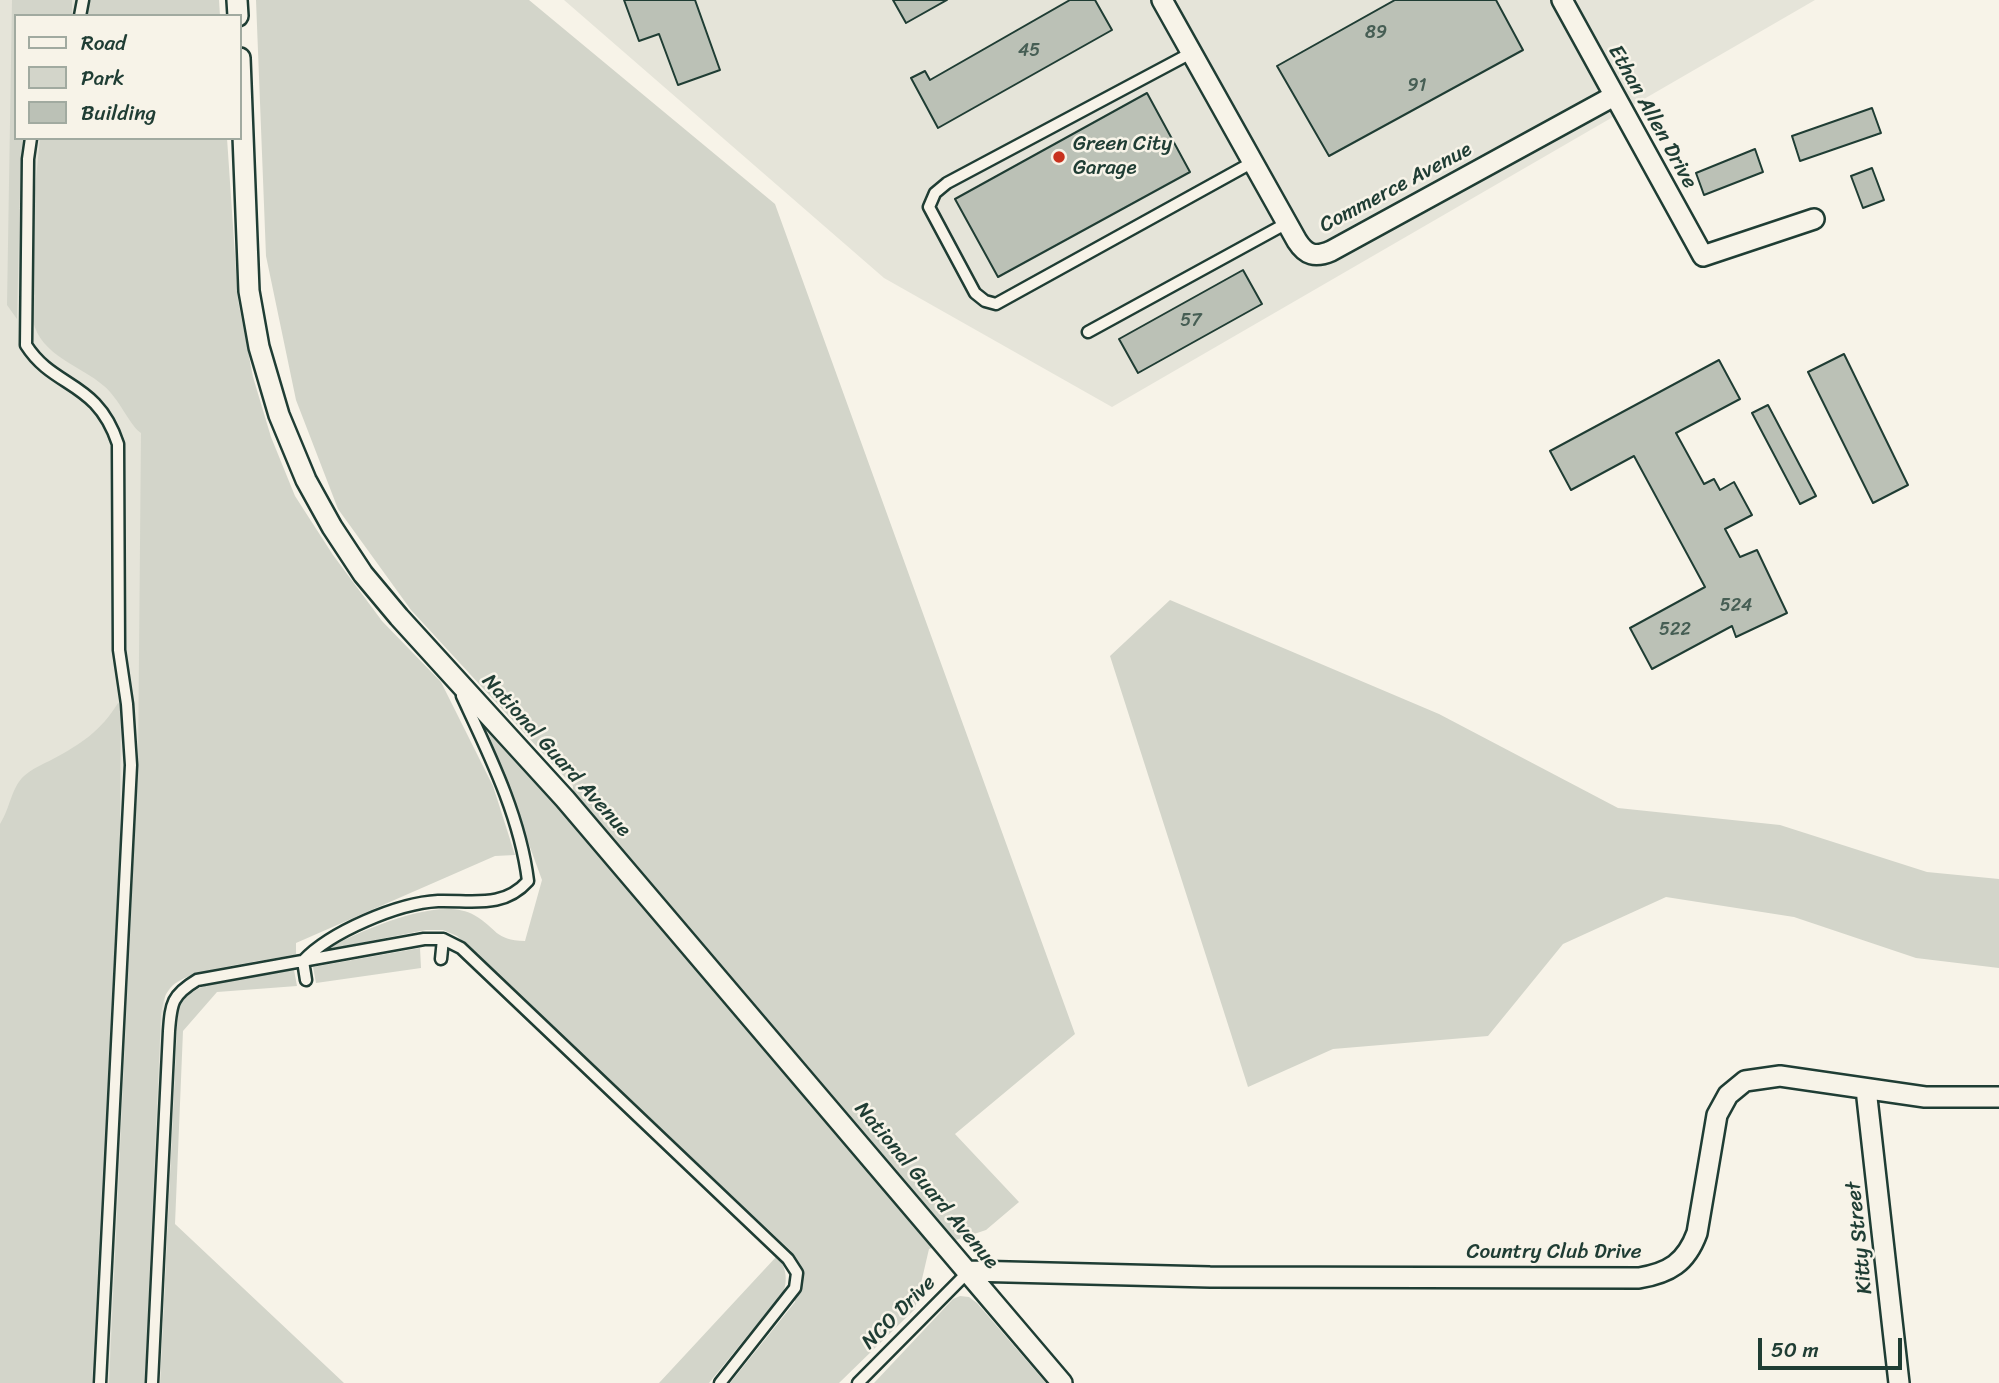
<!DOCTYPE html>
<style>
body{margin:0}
#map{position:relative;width:1999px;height:1383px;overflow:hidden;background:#f7f3e8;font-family:Sriracha,sans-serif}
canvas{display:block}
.legend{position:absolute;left:14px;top:14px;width:228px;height:126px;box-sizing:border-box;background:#f7f3e8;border:2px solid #a1aaa0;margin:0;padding:9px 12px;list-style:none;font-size:21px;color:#1f3d34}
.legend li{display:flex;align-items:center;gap:14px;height:35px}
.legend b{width:35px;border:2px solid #a1aaa0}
.scale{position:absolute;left:1758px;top:1338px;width:144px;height:32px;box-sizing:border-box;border:4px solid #1f3d34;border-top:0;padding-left:9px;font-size:21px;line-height:24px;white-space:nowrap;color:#1f3d34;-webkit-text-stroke:5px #f7f3e8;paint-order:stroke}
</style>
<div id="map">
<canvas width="1999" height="1383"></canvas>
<ul class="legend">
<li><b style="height:9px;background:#f7f3e8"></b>Road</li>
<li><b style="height:19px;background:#d3d5ca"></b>Park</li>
<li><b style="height:19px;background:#bbc1b6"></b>Building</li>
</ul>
<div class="scale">50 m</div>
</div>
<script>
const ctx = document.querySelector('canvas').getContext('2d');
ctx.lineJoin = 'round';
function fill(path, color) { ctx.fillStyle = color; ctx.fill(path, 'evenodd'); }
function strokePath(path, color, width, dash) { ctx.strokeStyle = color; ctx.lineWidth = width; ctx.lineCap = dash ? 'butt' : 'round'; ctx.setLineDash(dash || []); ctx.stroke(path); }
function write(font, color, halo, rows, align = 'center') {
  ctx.font = font + ' Sriracha,sans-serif'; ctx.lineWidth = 5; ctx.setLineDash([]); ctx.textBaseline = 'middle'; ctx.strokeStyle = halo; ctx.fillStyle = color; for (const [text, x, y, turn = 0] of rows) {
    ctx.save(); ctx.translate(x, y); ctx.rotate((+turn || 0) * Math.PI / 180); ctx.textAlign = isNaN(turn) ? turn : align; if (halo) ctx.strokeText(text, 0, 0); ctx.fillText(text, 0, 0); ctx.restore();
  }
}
fill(new Path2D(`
 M0 0H139L138 16H16V138H146L253 964 191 974 173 985 165 995 145 1383H0Z
 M564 0H1815L1112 407 884 278Z`), '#e5e4d9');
fill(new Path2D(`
 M12 0H72V16H16V138H24L21 152 17 319 7 305Z
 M87 0H219L220 16H86Z
 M256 0H529L775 204 1075 1034 955 1134 1019 1202 986 1230 929 1249 915 1309 839 1383H730L795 1302 791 1251 457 936 443 930H426L324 950C357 933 438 894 474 915 498 929 494 940 525 941L542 880 486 727 569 817 573 786 411 610 338 509 296 400 266 256Z
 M40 138H227L238 300 253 377 271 437 295 496 333 555 382 621 441 682 493 786 515 855 495 856 296 943V954C268 961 192 968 173 985 164 993 163 1003 161 1015L145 1383H109L138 766 141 433C131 427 118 397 104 386 80 365 41 356 33 321L35 189Z
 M1170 600 1439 714 1618 808 1780 825 1927 872 1999 879V968L1916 958 1794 917 1666 897 1563 944 1488 1036 1333 1049 1248 1087 1110 656Z
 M118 703 121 705 120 840 92 1383H0V824C10 809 11 788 24 776 32 769 43 764 53 759 81 744 101 731 118 703Z
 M420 948 421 968 316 983 313 967Z
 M464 956 772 1248C783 1263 789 1272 784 1291L709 1383H659L776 1257 462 959Z
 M294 970 297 986 217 992 183 1031 175 1224 344 1383H160L178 1007C196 975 260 975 294 970Z
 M960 1296 969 1297 977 1303 1046 1383H874L953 1299Z`), '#d3d5ca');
const building = new Path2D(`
 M624 0H695L720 70 678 85 659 34 639 41Z
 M893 0H947L906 23Z
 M1070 0H1095L1112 30 938 128 911 78 925 71 930 80Z
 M1395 0H1496L1523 50 1329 156 1277 66Z
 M1147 93 1190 172 998 277 955 199Z
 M1872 108 1881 133 1800 161 1792 136Z
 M1755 149 1763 172 1704 195 1696 173Z
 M1872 168 1884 200 1863 208 1851 176Z
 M1243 270 1262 304 1138 373 1119 339Z
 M1844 354 1908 485 1873 503 1808 372Z
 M1719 360 1740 399 1676 433 1704 484 1714 479 1720 490 1734 482 1752 515 1725 529 1740 557 1757 550 1787 613 1736 637 1732 626 1652 669 1630 628 1705 587 1634 456 1571 490 1550 451Z
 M1768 405 1816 496 1800 504 1752 413Z`);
fill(building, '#bbc1b6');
strokePath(building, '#1f3d34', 2);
const service = new Path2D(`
 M80 16 83 0
 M1191 53 947 183 935 193 929 207 975 293 985 301 996 304 1253 162
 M31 138 28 159 26 345C54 389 97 380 118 444L119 650 127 704 131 765 100 1383
 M1088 332 1287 223
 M441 959 443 939
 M306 980 303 961C330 932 398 903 438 901 472 900 503 909 528 881 520 816 489 754 462 696
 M152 1383 169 1031C171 1003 172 995 197 980L424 939H443L461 948 788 1259 797 1273 795 1288 720 1383
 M858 1383 969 1271`);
const minor = new Path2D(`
 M237 0 238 16
 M1162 0 1297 241C1306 255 1315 258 1331 251L1614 96
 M1562 0 1703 256 1814 219
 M240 58 249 291 259 347 279 415 306 480 332 527 363 574 399 617 565 799 1062 1383
 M1866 1089 1899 1383
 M969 1271 1210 1277 1639 1278C1669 1273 1686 1263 1697 1233L1717 1115 1728 1095 1745 1081 1780 1076 1925 1097H1999`);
strokePath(service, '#1f3d34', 15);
strokePath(minor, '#1f3d34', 24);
strokePath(service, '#f7f3e8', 10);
strokePath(minor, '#f7f3e8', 19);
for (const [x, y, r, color] of [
 [1059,157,7,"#c8321e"]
]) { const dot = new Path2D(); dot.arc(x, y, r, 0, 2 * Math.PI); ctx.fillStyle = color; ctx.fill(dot); strokePath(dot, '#f7f3e8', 2.5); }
write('18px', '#465e54', null, [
 ["89",1376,33],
 ["45",1029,51],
 ["91",1417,86],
 ["57",1191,321],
 ["524",1736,606],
 ["522",1675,630]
]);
write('21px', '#1f3d34', '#f7f3e8', [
 ["Ethan Allen Drive",1652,117,61],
 ["Commerce Avenue",1396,188,-28],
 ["National Guard Avenue",556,756,48],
 ["National Guard Avenue",926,1186,50],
 ["Kitty Street",1860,1238,-96],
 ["Country Club Drive",1554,1253],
 ["NCO Drive",899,1313,-45]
]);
write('21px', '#1f3d34', '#f7f3e8', [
 ["Green City",1073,145],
 ["Garage",1073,169]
], 'left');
</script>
